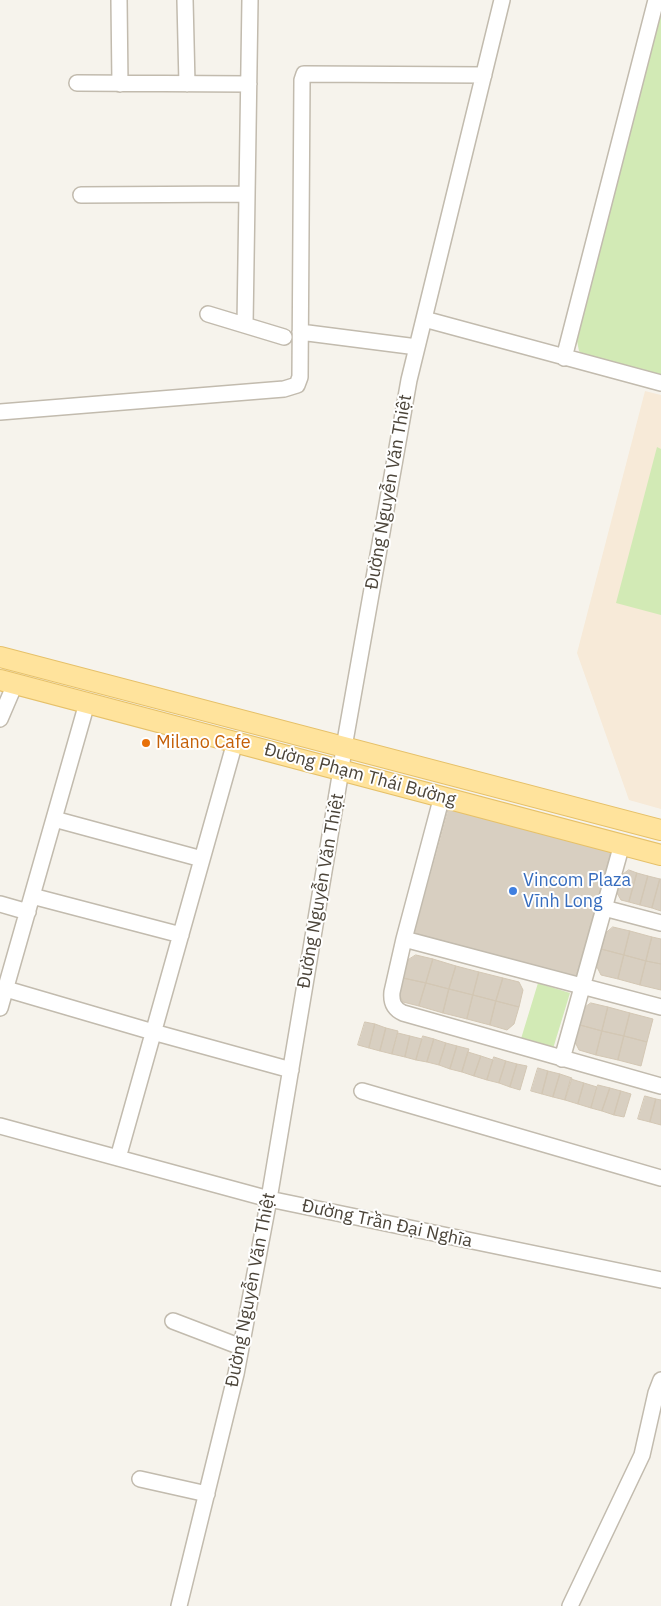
<!DOCTYPE html>
<meta charset="utf-8">
<style>
body{margin:0}
canvas{display:block;background:#f6f3ec}
</style>
<canvas width="661" height="1606"></canvas>
<script>
const ctx = document.querySelector('canvas').getContext('2d');
ctx.lineJoin = 'round';
function fill(path, color) { ctx.fillStyle = color; ctx.fill(path, 'evenodd'); }
function strokePath(path, color, width, dash) { ctx.strokeStyle = color; ctx.lineWidth = width; ctx.lineCap = dash ? 'butt' : 'round'; ctx.setLineDash(dash || []); ctx.stroke(path); }
function write(font, color, halo, rows, align = 'center') {
  ctx.font = font + ' "IBM Plex Sans",sans-serif'; ctx.lineWidth = 4; ctx.setLineDash([]); ctx.textBaseline = 'middle'; ctx.strokeStyle = halo; ctx.fillStyle = color; for (const [text, x, y, turn = 0] of rows) {
    ctx.save(); ctx.translate(x, y); ctx.rotate((+turn || 0) * Math.PI / 180); ctx.textAlign = isNaN(turn) ? turn : align; if (halo) ctx.strokeText(text, 0, 0); ctx.fillText(text, 0, 0); ctx.restore();
  }
}
fill(new Path2D(`
 M645 391 661 395V809L629 800 577 653Z`), '#f7ead8');
fill(new Path2D(`
 M661 15V377L586 358 579 351 577 341 658 19Z
 M657 447 661 449V615L616 603Z
 M538 983 570 993 552 1052 520 1042Z`), '#d2eab5');
const building = new Path2D(`
 M450 804 612 848 576 977 414 933Z
 M629 870 637 873 629 902 621 900 617 893 622 875Z
 M637 873 648 876 640 905 629 902Z
 M648 876 660 879 652 908 640 905Z
 M660 879H661V911L652 908Z
 M613 927 630 931 624 955 601 949 606 933Z
 M630 931 652 937 646 961 624 955Z
 M652 937 661 939V964L646 961Z
 M601 949 624 955 618 979 601 975 597 967Z
 M416 955 433 959 426 983 403 978 408 960Z
 M624 955 646 961 640 985 618 979Z
 M433 959 456 966 449 989 426 983Z
 M646 961 661 964V990L640 985Z
 M456 966 479 972 473 995 449 989Z
 M479 972 503 978 496 1001 473 995Z
 M403 978 426 983 419 1006 403 1002 399 994Z
 M503 978 519 982 523 990 519 1007 496 1001Z
 M426 983 449 989 443 1013 419 1006Z
 M449 989 473 995 467 1019 443 1013Z
 M473 995 496 1001 490 1025 467 1019Z
 M496 1001 519 1007 514 1024 507 1030 490 1025Z
 M591 1003 608 1007 602 1031 580 1025 584 1008Z
 M608 1007 630 1013 624 1036 602 1031Z
 M630 1013 653 1019 647 1042 624 1036Z
 M365 1022 375 1024 369 1048 358 1045Z
 M375 1024 386 1028 380 1051 369 1048Z
 M580 1025 602 1031 596 1055 579 1050 575 1042Z
 M386 1028 398 1031 392 1054 380 1051Z
 M602 1031 624 1036 618 1060 596 1055Z
 M398 1033 410 1036 405 1057 392 1054Z
 M410 1036 422 1039 416 1060 405 1057Z
 M423 1036 434 1039 427 1062 416 1060Z
 M624 1036 647 1042 641 1066 618 1060Z
 M434 1039 446 1043 439 1065 427 1062Z
 M446 1043 457 1046 450 1069 439 1065Z
 M457 1046 469 1049 462 1072 450 1069Z
 M468 1052 481 1056 474 1076 462 1072Z
 M481 1056 493 1060 487 1080 474 1076Z
 M494 1057 506 1061 499 1083 487 1080Z
 M506 1061 517 1064 510 1087 499 1083Z
 M517 1064 527 1066 520 1090 510 1087Z
 M538 1068 548 1071 542 1094 531 1091Z
 M548 1071 560 1074 553 1097 542 1094Z
 M560 1074 572 1078 565 1100 553 1097Z
 M571 1079 584 1083 578 1104 565 1100Z
 M584 1083 597 1087 591 1108 578 1104Z
 M598 1085 610 1088 602 1111 591 1108Z
 M610 1088 621 1091 614 1115 602 1111Z
 M621 1091 631 1094 624 1117 614 1115Z
 M645 1096 656 1099 650 1122 638 1119Z
 M656 1099 661 1100V1125L650 1122Z`);
fill(building, '#d8cfc1');
strokePath(building, '#d3c7b4', 1);
const minor = new Path2D(`
 M119 0 120 84
 M185 0 187 84
 M77 83 249 84
 M81 195 247 194
 M208 314 284 337
 M424 319 661 383
 M245 325 250 0
 M300 332 417 347
 M564 358 656 0
 M0 412 284 389 297 385 300 377 302 80 304 74 484 75
 M0 719 15 684
 M442 796 404 939 392 992C391 1002 394 1009 403 1013L661 1086
 M54 819 202 859
 M32 896 181 935
 M0 904 28 912
 M604 908 661 923
 M404 939 661 1007
 M6 989 153 1032 291 1070
 M0 1008 87 703
 M562 1059 622 844
 M362 1091 661 1178
 M0 1126 269 1199 661 1280
 M118 1158 235 742
 M173 1321 241 1347
 M140 1479 207 1494
 M179 1606 236 1374 269 1199 341 770 344 747 409 380 502 0
 M570 1606 642 1455 656 1393 661 1380`);
const major = new Path2D(`
 M0 657 661 830
 M0 680 661 855`);
strokePath(minor, '#c2bbae', 18);
strokePath(major, '#e6c16a', 22);
strokePath(minor, '#fff', 15);
strokePath(major, '#ffe39c', 20);
for (const [x, y, r, color] of [
 [146,743,5,"#e8710a"],
 [513,891,5,"#3f7fe0"]
]) { const dot = new Path2D(); dot.arc(x, y, r, 0, 2 * Math.PI); ctx.fillStyle = color; ctx.fill(dot); strokePath(dot, '#fff', 2); }
write('18px', '#4b4439', '#fff', [
 ["Đường Nguyễn Văn Thiệt",389,492,-80],
 ["Đường Phạm Thái Bường",360,775,15],
 ["Đường Nguyễn Văn Thiệt",321,891,-80],
 ["Đường Trần Đại Nghĩa",387,1224,12],
 ["Đường Nguyễn Văn Thiệt",251,1290,-79]
]);
write('18px', '#c56008', '#fff', [
 ["Milano Cafe",156,743]
], 'left');
write('18px', '#366cbe', '#fff', [
 ["Vincom Plaza",523,881],
 ["Vĩnh Long",523,902]
], 'left');
</script>
